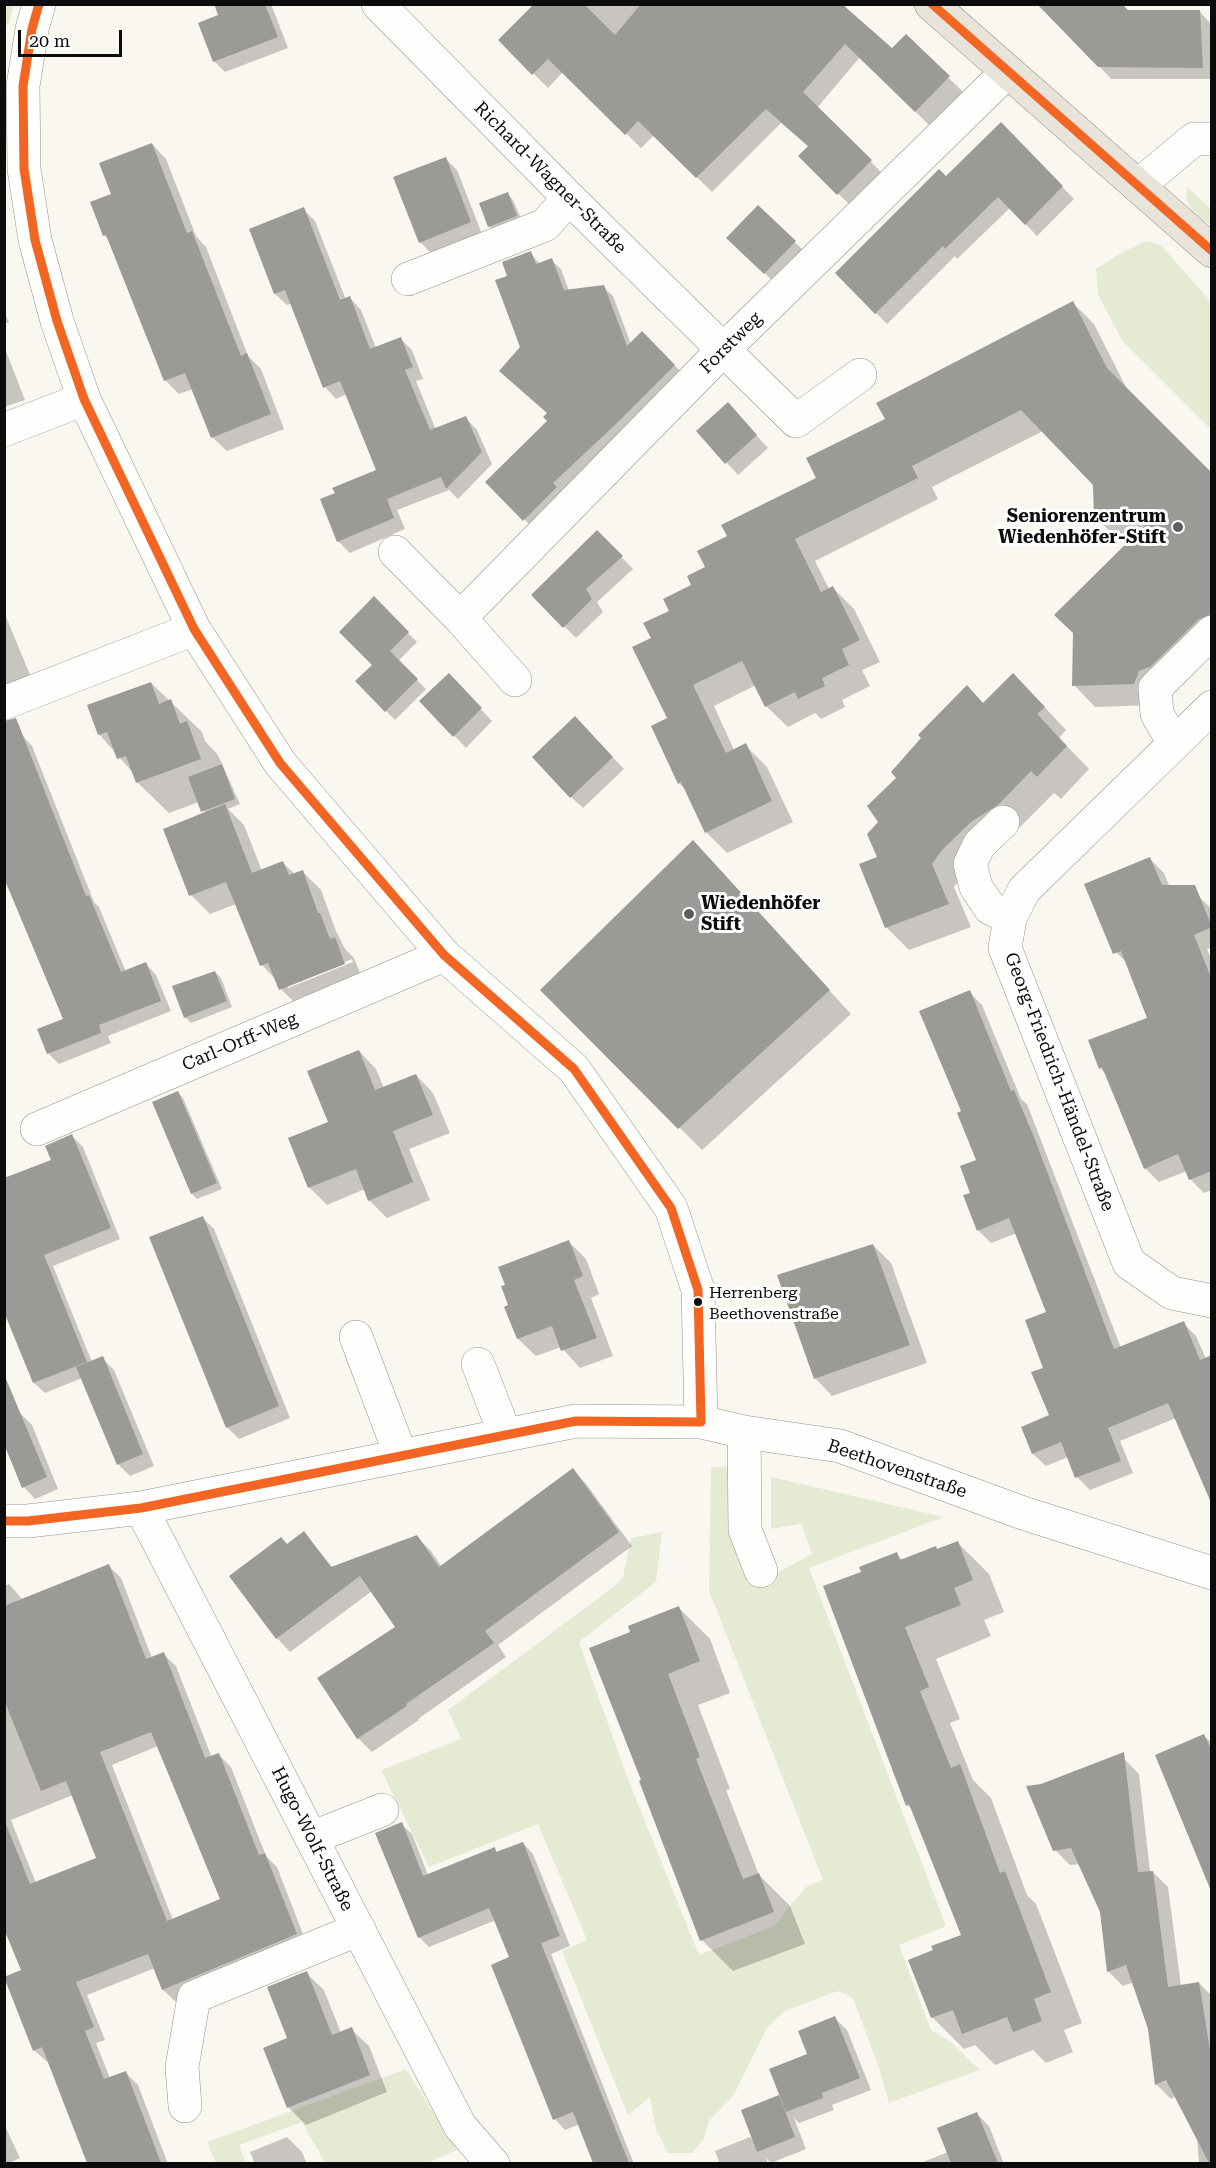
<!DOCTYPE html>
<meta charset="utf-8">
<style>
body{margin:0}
#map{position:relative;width:1216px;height:2168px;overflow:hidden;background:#faf7f0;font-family:"Roboto Serif",serif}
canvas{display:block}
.frame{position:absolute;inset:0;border:6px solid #0c0c0c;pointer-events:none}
.scale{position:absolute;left:18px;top:30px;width:104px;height:27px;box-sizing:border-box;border:3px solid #0c0c0c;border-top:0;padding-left:8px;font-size:18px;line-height:21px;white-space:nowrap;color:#0c0c0c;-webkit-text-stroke:4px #fff;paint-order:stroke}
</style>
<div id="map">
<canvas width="1216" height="2168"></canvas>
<div class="frame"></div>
<div class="scale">20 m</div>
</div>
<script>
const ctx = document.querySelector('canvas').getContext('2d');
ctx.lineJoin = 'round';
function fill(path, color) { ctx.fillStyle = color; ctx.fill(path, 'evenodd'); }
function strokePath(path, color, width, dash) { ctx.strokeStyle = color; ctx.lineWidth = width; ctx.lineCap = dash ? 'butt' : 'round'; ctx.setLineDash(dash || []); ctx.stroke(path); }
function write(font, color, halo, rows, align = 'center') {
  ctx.font = font + ' "Roboto Serif",serif'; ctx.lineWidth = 6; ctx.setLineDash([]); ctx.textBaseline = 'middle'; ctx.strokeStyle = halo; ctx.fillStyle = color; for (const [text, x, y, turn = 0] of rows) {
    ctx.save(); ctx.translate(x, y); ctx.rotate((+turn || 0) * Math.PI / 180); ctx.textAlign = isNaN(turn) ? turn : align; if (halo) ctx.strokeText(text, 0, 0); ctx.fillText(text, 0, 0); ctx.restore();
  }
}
fill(new Path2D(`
 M5 4 14 5 9 23 5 27Z
 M1187 187 1211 209V225C1197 215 1183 207 1187 187Z
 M1146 241 1161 245 1211 302V429L1123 342 1098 295 1096 269 1123 252Z
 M734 1466 736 1538 753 1585 812 1554 801 1524 771 1529V1477L944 1517 809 1568 946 1926 899 1945 931 2030 950 2041 980 2070 889 2103 879 2068 853 1998 838 1991 785 2011 767 2028 734 2095 709 2121 704 2139 692 2153H668L656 2129 650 2097 628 2115 562 1951 587 1940 538 1824 429 1867 381 1770 461 1739 448 1710 612 1588 623 1577 631 1538 662 1532 656 1582 579 1642 626 1774 699 1955 774 1926 806 1887 823 1880 709 1591 711 1467Z
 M406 2069 457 2150 427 2163H325L302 2122 239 2145 246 2163H216L207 2142Z`), '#e5ebd3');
fill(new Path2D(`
 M216 4H271L288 48 225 72 214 61 220 16Z
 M536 4H840L892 50 906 36 963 92 930 126 860 57 817 108 885 176 853 208 800 156 809 147 781 123 712 192 654 135 641 148 563 72 548 88 500 40Z
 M1200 12 1211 24 1212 79H1111L1099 66Z
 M1001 124 1074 199 1037 236 1010 208 957 259 955 256 887 324 837 273 946 178Z
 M152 144 166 159 196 236 206 247 248 356 261 369 284 429 227 451 212 437 193 389 179 394 165 380 111 242 104 235 113 195Z
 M446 159 457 170 482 234 432 254 420 242Z
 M508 194 513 200 522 221 495 232 489 226Z
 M758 207 807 254 777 285 728 238Z
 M303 209 315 221 346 300 350 298 361 310 376 348 401 339 412 350 423 379 416 381 436 430 466 418 477 430 492 464 458 499 449 490 397 510 405 529 350 553 338 541 378 471 347 394 336 399 325 387 292 303 287 305 275 294Z
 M530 253 540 264 551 260 561 269 569 291 603 287 613 296 631 344 642 333 684 375 534 529 487 482 549 421 548 414 522 347 509 277Z
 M1073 303 1094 324 1128 391 1212 475V648L1155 705 1095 707 1074 685 1134 538H1117L1095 517 1094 484 1043 431 932 487 938 499 815 561 829 589 833 588 854 609 880 662 862 670 870 686 842 700 845 707 821 719 815 713 788 727 766 706 756 685 714 706 734 750 745 745 767 767 793 822 727 853 706 832 686 790 679 783 669 719 653 639 729 537 818 479 887 419Z
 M4 312 9 322 4 324Z
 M4 346 25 400 4 407Z
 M739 416 768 448 738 475 698 431Z
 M597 532 633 569 597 602 603 612 576 638 533 595Z
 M374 599 417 642 398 661 426 689 395 720 357 681 374 665Z
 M4 612 33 682 4 693Z
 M151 683 202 732 205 741 218 755 240 804 228 809 244 825 262 871 283 863 295 874 302 871 321 890 336 931 345 949 354 958 364 983 300 1008 281 989 277 981 262 965 236 904 210 914 191 895 206 814 199 802 169 813 137 782 134 774 99 734ZM352 959 353 962 288 988V985Z
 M460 687 492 721 466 748 421 701Z
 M1036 698 1066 730 1059 738 1089 769 1061 799 1054 793 1021 826 994 845 965 872 954 887 971 927 909 950 886 927 879 858 984 704Z
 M575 718 624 769 583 808 571 797Z
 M22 735 32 746 94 902 99 907 126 972 146 964 156 975 171 1011 108 1036 111 1043 59 1064 48 1053 65 1020Z
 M693 842 851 1014 702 1150 542 990Z
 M1150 859 1164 873 1177 905 1198 896 1212 909V948L1207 949 1212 960V1190L1204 1193 1190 1179 1187 1171 1159 1182 1145 1168 1106 1074 1100 1068 1149 1019 1126 962 1112 948Z
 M215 972 221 978 232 1007 191 1023 185 1017 174 987Z
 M969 992 982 1005 1021 1099 1027 1104 1121 1348 1183 1323 1196 1336 1206 1359 1176 1418 1120 1441 1133 1473 1090 1490 1077 1477 1068 1457 1046 1466 1033 1454 1051 1415 1045 1369 1048 1313 1017 1233 991 1243 978 1230 972 1194 978 1161 963 1112Z
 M359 1051 376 1069 384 1088 416 1075 433 1093 450 1133 409 1149 430 1200 387 1218 369 1200 365 1189 327 1205 309 1187 330 1122Z
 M178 1092 183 1098 222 1189 197 1199 192 1194Z
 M72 1136 83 1147 120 1239 53 1266 92 1362 102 1358 114 1370 154 1466 130 1476 119 1465 82 1378 45 1393 34 1383 4 1309 53 1161Z
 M202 1217 214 1229 290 1418 239 1439 227 1427Z
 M568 1241 586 1259 599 1294 591 1298 613 1356 580 1368 561 1347 536 1356 518 1339 506 1308Z
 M873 1245 891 1263 927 1363 832 1396 815 1378Z
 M20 1413 32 1425 58 1489 35 1499 24 1487 4 1419Z
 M573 1470 586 1484 632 1546 498 1645 506 1657 418 1719 419 1720 372 1752 358 1738 397 1627 372 1591 290 1652 277 1638 287 1546 304 1533 333 1568 417 1537 431 1551 442 1567Z
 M958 1543 989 1574 1004 1612 984 1620 991 1636 936 1659 960 1719 950 1723 973 1780 991 1798 1027 1895 1036 1904 1082 2023 1064 2030 1073 2052 1046 2063 1033 2050 995 2065 975 2045 964 2049 933 2018 910 1961 935 1951 963 1936 914 1811 907 1805 863 1572 896 1554 903 1560 936 1548 939 1550Z
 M109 1566 121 1578 152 1658 163 1654 176 1666 212 1758 219 1755 231 1767 266 1856 277 1867 308 1947 176 2002 163 1990 155 1968 87 1995 105 2040 96 2043 110 2078 125 2072 138 2085 168 2164H125L120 2150 49 2061 47 2062 34 2050 23 1971 4 1925V1708L13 1705 4 1683V1586L9 1584 23 1600ZM158 1746 222 1900 173 1920 112 1765ZM73 1795 98 1859 36 1883 11 1820Z
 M678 1607 710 1639 730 1693 698 1705 730 1789 726 1790 759 1875 790 1906 805 1944 733 1971 702 1940 632 1633Z
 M1204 1736 1212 1743V1889L1157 1755Z
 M1124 1759 1139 1774 1150 1872H1153L1168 1887 1181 1986 1199 1983 1212 1996V2164H1199L1197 2137 1177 2096 1171 2099 1156 2084 1150 2029 1134 1982 1123 1986 1108 1971 1102 1911 1080 1864 1070 1865 1055 1850 1042 1785Z
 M401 1824 412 1834 428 1875 494 1849 498 1853 523 1843 533 1854 570 1946 551 1954 634 2164H595L580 2124 565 2130 555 2119 492 1965 511 1958 496 1920 429 1947 419 1937Z
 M306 1973 324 1990 341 2033 351 2029 369 2046 387 2092 306 2125 288 2107 289 2039Z
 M835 2018 847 2030 871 2090 832 2105 834 2110 799 2123 794 2118 806 2149 771 2163 766 2158 768 2164H720L715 2151 750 2137 755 2142 778 2097 783 2102 809 2055Z
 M977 2114 989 2126 1004 2164H918L948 2152Z
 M4 2124 20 2158 7 2164H4Z
 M287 2137 302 2152 307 2164H255L250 2152Z`), '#0003');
fill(new Path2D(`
 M214 4H265L278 37 213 62 198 23 218 15Z
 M534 4H584L615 35 641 4H842L892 48 906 34 950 76 915 112 845 44 803 92 872 160 837 195 798 156 808 146 766 109 696 178 638 121 625 135 548 59 532 75 498 40Z
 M1037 4H1122L1128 10H1200L1203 68 1098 67Z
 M1001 122 1063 186 1025 225 998 197 945 249 943 246 875 314 835 273 939 169 946 176Z
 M152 143 187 233 192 231 241 356 247 353 271 414 211 438 185 373 164 381 106 235 103 236 90 202 111 194 99 163Z
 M446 157 471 222 419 243 393 177Z
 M508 192 517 216 488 227 479 203Z
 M758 205 796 241 764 274 726 238Z
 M304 207 340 300 350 296 370 349 401 337 413 367 405 370 430 430 466 416 482 452 446 489 441 477 387 499 394 518 337 542 320 499 335 493 332 488 376 470 340 381 323 388 285 290 274 294 249 229Z
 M531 251 536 264 552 258 564 290 604 285 627 346 642 331 675 365 614 426 553 483 557 487 523 521 485 482 547 421 543 417 547 413 499 371 520 347 495 280 507 276 502 262Z
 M1073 301 1107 368 1212 473V614L1199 619 1150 667 1139 671 1134 684 1072 686 1073 633 1054 615 1153 517 1094 518 1093 485 1021 410 912 466 918 478 795 539 821 592 833 586 860 640 842 649 849 665 822 678 825 686 798 699 795 692 765 707 742 661 693 685 726 753 746 743 772 801 705 833 681 782 678 784 651 726 667 718 632 647 651 638 643 623 669 611 663 599 691 585 687 576 705 567 697 551 727 536 721 525 816 478 806 458 885 419 876 403Z
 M728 402 757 435 725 464 696 431Z
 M597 530 623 556 586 589 592 599 563 628 531 595Z
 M374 596 409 632 390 651 418 679 385 712 355 681 372 665 339 632Z
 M449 673 482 708 453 737 419 701Z
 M1013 673 1045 707 1037 714 1067 746 1037 777 1031 771 999 804 971 822 942 850 932 864 949 904 885 928 859 864 877 857 867 834 878 822 867 806 896 778 891 772 921 738 918 735 967 685 983 703Z
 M151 682 159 704 171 699 180 724 187 721 201 759 136 783 126 756 117 759 107 732 98 735 87 705Z
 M575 716 613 757 570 798 532 757Z
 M16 718 86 896 89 895 121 972 146 962 161 1001 99 1025 101 1033 47 1054 37 1029 63 1019 4 878V721Z
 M222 764 235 799 201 812 188 777Z
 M225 804 252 873 283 861 289 875 303 870 318 913H320L330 939 335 937 345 964 279 990 268 963 260 966 226 882 189 896 163 829Z
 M693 840 830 990 678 1129 540 990Z
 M1150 857 1162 885H1195L1212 927 1194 935 1212 980V1171L1189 1180 1178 1154 1144 1169 1102 1067 1099 1069 1088 1040 1147 1018 1121 951 1113 954 1084 884Z
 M215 971 227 1001 184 1018 172 986Z
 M970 990 1011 1091 1014 1090 1034 1137 1114 1349 1184 1321 1200 1360 1212 1355V1505L1168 1403 1108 1428 1121 1461 1075 1478 1061 1442 1032 1454 1021 1427 1049 1415 1031 1372 1043 1368 1025 1320 1046 1312 1009 1218 977 1231 963 1195 970 1193 960 1166 976 1160 957 1113 961 1111 919 1011Z
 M359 1050 375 1090 416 1074 433 1115 393 1131 413 1182 368 1201 356 1169 308 1188 288 1138 328 1122 307 1071Z
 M178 1091 217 1183 191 1194 152 1102Z
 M72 1134 111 1228 44 1255 87 1362 33 1383 4 1312V1178L51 1160 45 1146Z
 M203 1216 279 1406 226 1428 149 1237Z
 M569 1240 583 1276 574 1280 597 1338 561 1351 552 1326 517 1339 504 1307 508 1305 501 1286 505 1285 498 1267Z
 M873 1244 910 1345 814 1379 777 1275Z
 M103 1356 143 1454 117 1465 76 1367Z
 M4 1374 47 1477 22 1488 4 1444Z
 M573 1468 619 1532 485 1631 494 1643 406 1704 407 1706 357 1739 317 1678 395 1627 360 1576 276 1639 229 1576 281 1537 287 1544 304 1531 331 1567 417 1535 439 1567Z
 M958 1541 973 1580 954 1588 961 1605 905 1627 929 1687 920 1691 951 1768 960 1764 1000 1873 1005 1871 1051 1992 1034 1999 1042 2021 1013 2032 1007 2017 962 2034 953 2010 931 2018 908 1960 933 1950 931 1946 961 1935 909 1804 906 1806 823 1586 861 1572 859 1567 897 1552 900 1560 936 1546 937 1549Z
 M109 1564 146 1659 164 1652 205 1758 219 1753 259 1855 265 1853 297 1934 162 1990 148 1954 76 1982 94 2027 85 2031 104 2079 126 2071 161 2163H87L42 2047 33 2051 4 1977 21 1970 4 1929V1824H6L30 1884 96 1858 66 1781 41 1791 4 1700V1606ZM151 1732 220 1899 167 1921 100 1752Z
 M679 1606 700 1661 668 1674 700 1757 696 1759 743 1879 759 1873 774 1912 700 1941 639 1781 641 1780 589 1648 630 1632 628 1626Z
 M1204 1734 1212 1752 1211 1891 1155 1755Z
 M1124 1752 1138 1872 1153 1871 1168 1987 1199 1982 1212 2062V2163H1209L1166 2080 1155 2085 1148 2029 1126 1965 1107 1972 1100 1912 1071 1848 1053 1851 1026 1786 1041 1784Z
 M402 1822 423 1876 495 1847 496 1852 523 1842 560 1936 541 1943 629 2163H593L573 2112 553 2120 491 1965 509 1957 489 1908 418 1938 375 1833Z
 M307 1971 332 2035 352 2027 370 2075 287 2108 263 2048 287 2038 267 1987Z
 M835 2016 860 2078 822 2093 823 2098 786 2112 769 2069 807 2054 798 2031Z
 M779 2095 795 2137 757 2152 741 2110Z
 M977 2112 998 2163H951L937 2128Z`), '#9c9a96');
const minor = new Path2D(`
 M39 4 32 29 23 86 24 169 35 240 57 321 84 399 194 629 280 763 444 955 574 1069 671 1208 698 1290 701 1422
 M378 4 569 198 796 421 860 375
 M1138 186 1194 139H1212
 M408 279 545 225 569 198
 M4 430 84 399
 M395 552 460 618 515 680
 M460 618 723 350 1007 72
 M4 703 194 629
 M1212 707 1024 890 1010 918 1005 948 1129 1263 1172 1293 1212 1301
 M1174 743 1157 714 1155 688 1212 632
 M1003 822 979 845 970 864 976 887 990 908 1010 918
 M37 1129 444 955
 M356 1337 401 1456
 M478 1364 505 1434
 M744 1432 745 1530 761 1571
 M141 1508 460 2126 493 2164
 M4 1521H28L141 1508 576 1421 701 1422 744 1432 840 1446 1023 1513 1212 1573
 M311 1838 382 1810
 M185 2106 182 2067 194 1997 359 1929`);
const major = new Path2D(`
 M931 4 1212 251`);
strokePath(minor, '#93928f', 34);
strokePath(major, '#807f7c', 34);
strokePath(minor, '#fefefd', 33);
strokePath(major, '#e9e4da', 33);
strokePath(new Path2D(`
 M39 4 32 29 23 86 24 169 35 240 57 321 84 399 194 629 280 763 444 955 574 1069 671 1208 698 1290 701 1422
 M932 4 1212 251
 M4 1521H28L141 1508 576 1421 701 1422`), '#f26522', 9);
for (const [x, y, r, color] of [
 [1178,527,6,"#5f5e5c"],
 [689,914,6,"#5f5e5c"],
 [698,1302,5,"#0c0c0c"]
]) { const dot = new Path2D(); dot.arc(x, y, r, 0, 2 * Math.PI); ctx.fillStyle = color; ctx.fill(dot); strokePath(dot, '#fff', 2); }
write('16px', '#0c0c0c', '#fff', [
 ["Herrenberg",709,1293],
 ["Beethovenstraße",709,1314]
], 'left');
write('18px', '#0c0c0c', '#fff', [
 ["Richard-Wagner-Straße",550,178,45],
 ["Forstweg",731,343,-45],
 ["Carl-Orff-Weg",240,1042,-23],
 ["Georg-Friedrich-Händel-Straße",1059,1082,69],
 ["Beethovenstraße",897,1469,19],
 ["Hugo-Wolf-Straße",312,1839,63]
]);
write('bold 18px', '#0c0c0c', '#fff', [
 ["Seniorenzentrum",1166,517],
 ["Wiedenhöfer-Stift",1166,538],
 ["Wiedenhöfer",701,904,"left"],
 ["Stift",701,925,"left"]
], 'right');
</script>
